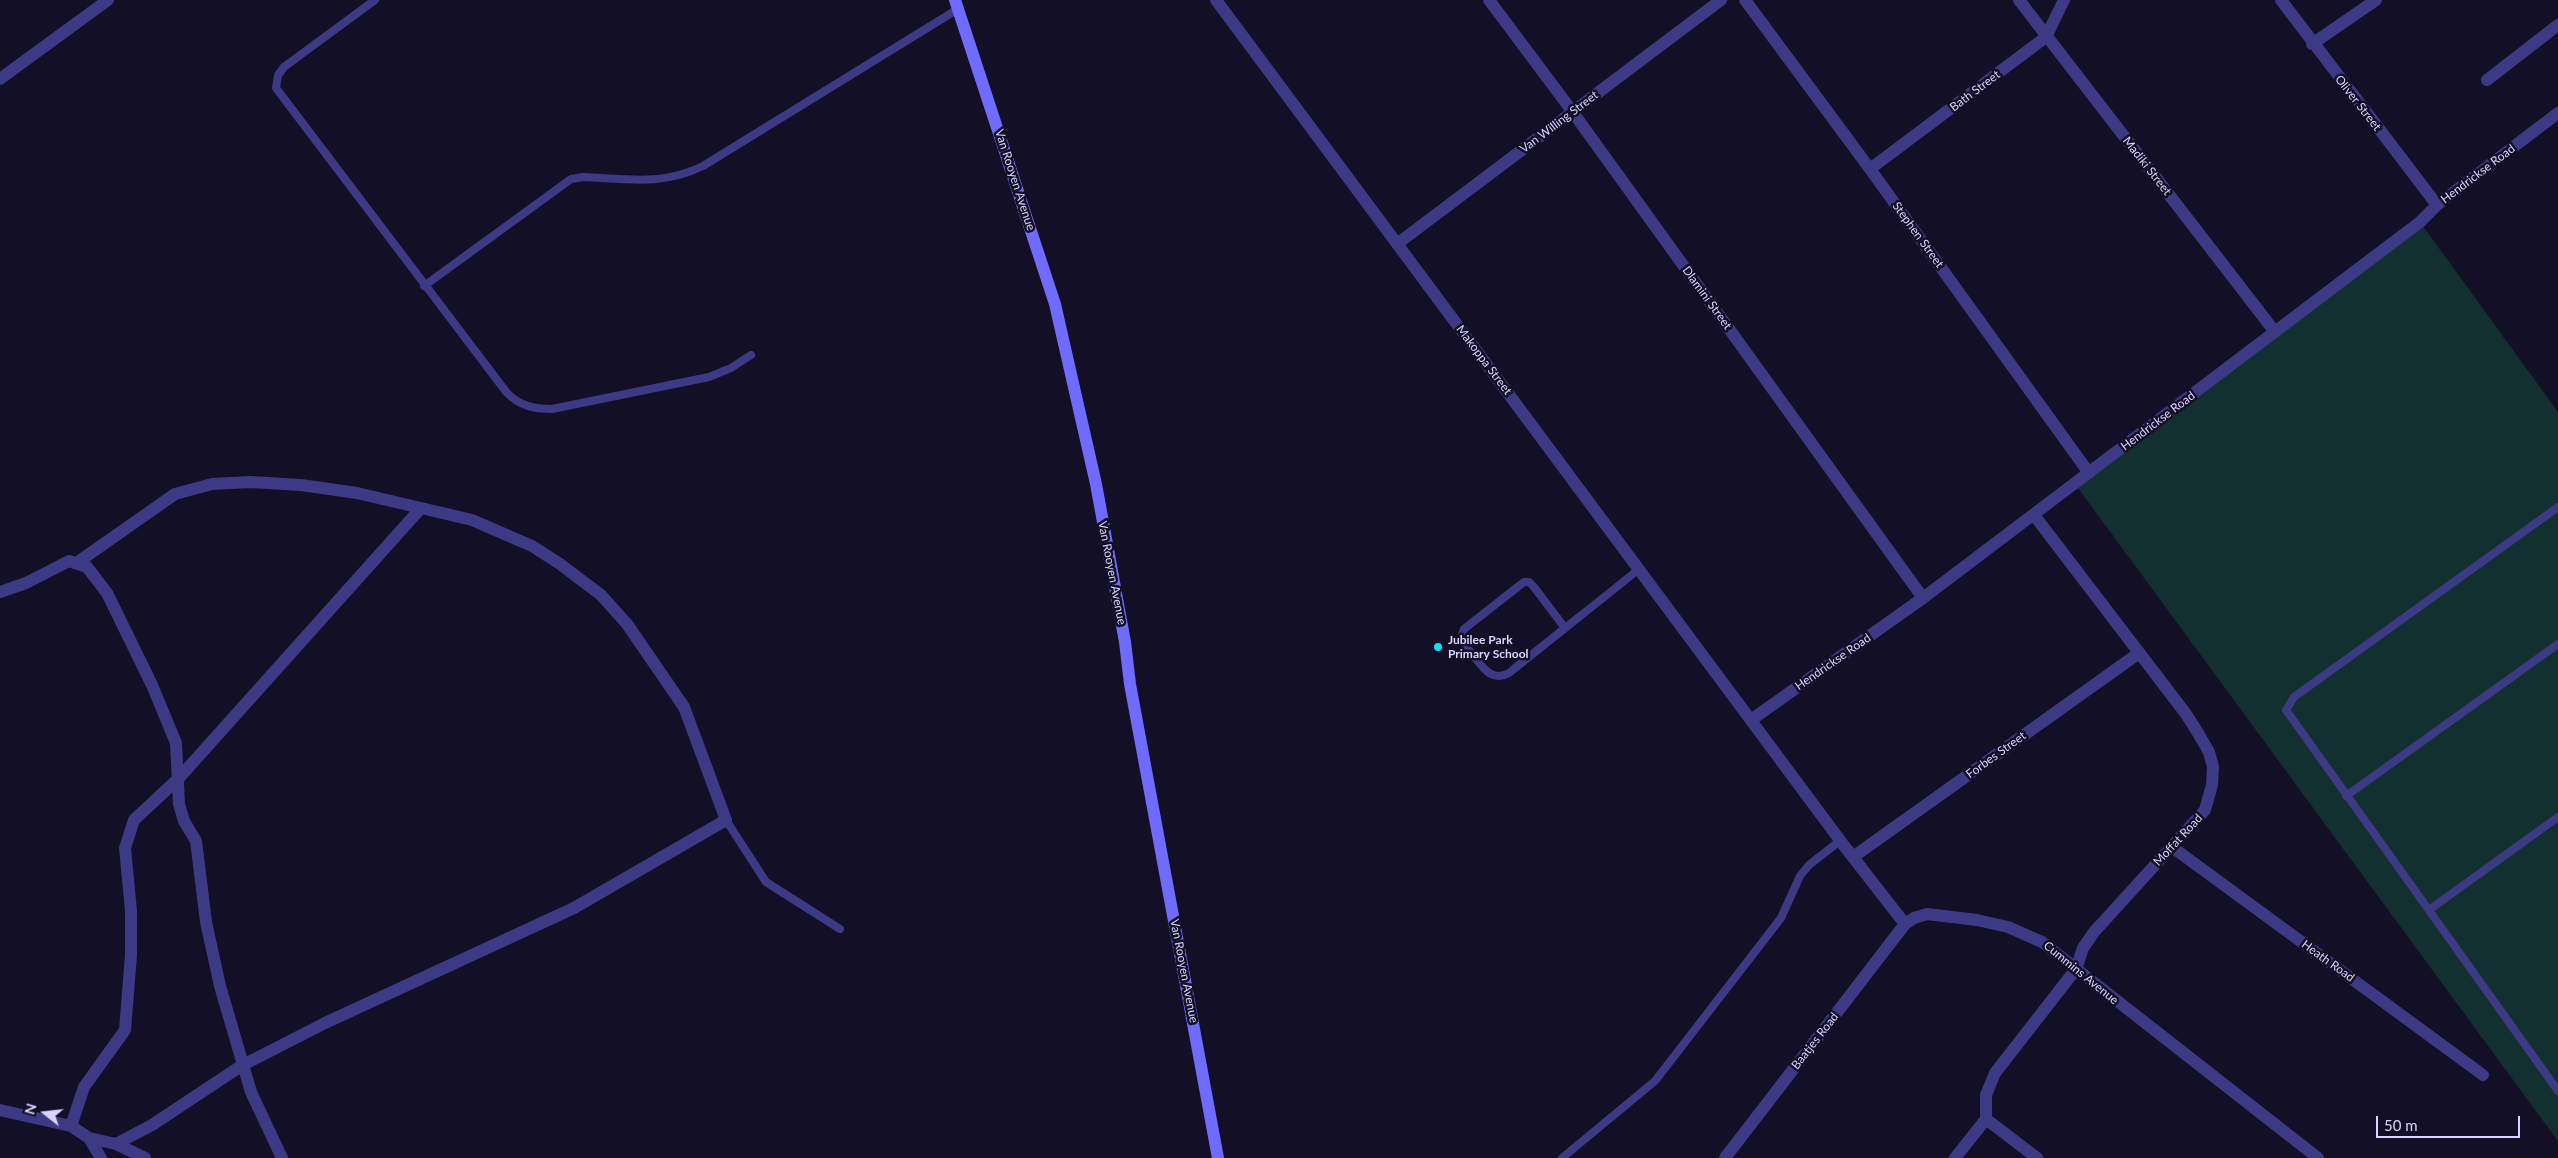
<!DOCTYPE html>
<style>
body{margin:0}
#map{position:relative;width:2558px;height:1158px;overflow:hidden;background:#130f26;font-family:Lato,sans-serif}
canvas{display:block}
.north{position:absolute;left:20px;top:1088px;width:50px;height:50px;-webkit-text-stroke:4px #130f26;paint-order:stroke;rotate:286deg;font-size:14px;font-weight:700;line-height:20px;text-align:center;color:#d9d4ff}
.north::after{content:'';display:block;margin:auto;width:18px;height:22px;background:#d9d4ff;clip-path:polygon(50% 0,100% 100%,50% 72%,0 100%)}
.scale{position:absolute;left:2376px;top:1116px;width:144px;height:22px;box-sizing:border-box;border:2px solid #d9d4ff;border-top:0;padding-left:6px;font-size:15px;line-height:18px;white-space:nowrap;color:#d9d4ff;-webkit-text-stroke:4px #130f26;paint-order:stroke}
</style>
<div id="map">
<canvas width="2558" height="1158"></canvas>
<div class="north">N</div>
<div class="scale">50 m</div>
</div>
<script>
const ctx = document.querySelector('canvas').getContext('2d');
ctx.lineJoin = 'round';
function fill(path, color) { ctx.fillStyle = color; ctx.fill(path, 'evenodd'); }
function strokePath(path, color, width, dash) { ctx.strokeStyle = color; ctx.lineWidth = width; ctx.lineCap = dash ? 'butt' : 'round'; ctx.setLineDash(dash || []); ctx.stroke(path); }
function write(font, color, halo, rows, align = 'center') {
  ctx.font = font + ' Lato,sans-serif'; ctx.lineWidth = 5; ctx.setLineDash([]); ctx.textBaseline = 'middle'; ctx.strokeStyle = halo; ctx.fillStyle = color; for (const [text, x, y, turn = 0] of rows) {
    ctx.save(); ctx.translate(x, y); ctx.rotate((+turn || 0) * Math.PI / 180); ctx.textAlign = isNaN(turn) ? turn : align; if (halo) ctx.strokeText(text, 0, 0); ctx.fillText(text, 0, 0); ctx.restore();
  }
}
fill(new Path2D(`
 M2420 222 2558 412V1141L2075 484Z`), '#12302f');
strokePath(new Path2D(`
 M375 0 284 67 278 75 276 88 507 393C520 406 534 409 552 409L709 377 731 368 751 355
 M424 286 571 179 583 177C628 179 662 186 703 166L958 9
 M2558 507 2294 697 2286 710 2558 1091
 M1565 628 1534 587 1529 582H1524L1464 629 1461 637C1463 644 1468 649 1472 654 1482 666 1491 683 1509 673 1552 638 1596 604 1639 569
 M2346 796 2558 644
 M726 820 766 882 840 929
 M2429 910 2558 817
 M1562 1158 1655 1081 1781 918 1800 876 1809 865 1841 840`), '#3d3a85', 8);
strokePath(new Path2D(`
 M1216 0 1845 847 1905 924 1914 918 1927 914 1977 920 2008 927 2042 942 2318 1158
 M1489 0 1572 111 1923 598
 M1745 0 1870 169 2089 473
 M2019 0 2275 332
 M2281 0 2437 205
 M2312 44 2376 0
 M0 79 108 0
 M2487 80 2558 25
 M1870 169 2046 37 2064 0
 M1397 244 1721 0
 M78 562 175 494 212 484 250 482 301 485 357 493 472 520 532 546 560 564 601 595 627 624 684 707 726 820 574 908 325 1023 241 1066 152 1125 116 1144
 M0 592 26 583 69 561 87 567 107 593 152 685 176 743 179 804 184 821 196 841 206 922 220 986 251 1092 282 1158
 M1751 720 1923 598 2420 222 2437 205 2558 113
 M2172 847 2483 1075
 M1853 857 2139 653
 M0 1110 71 1126 89 1138 101 1158
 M1986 1119 2037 1158
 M71 1126 84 1087 125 1030 131 955V911L125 848 134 820 179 778 421 508
 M89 1138 116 1144 145 1158
 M1725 1158 1905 924
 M1955 1158 1986 1119V1095L1995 1073 2076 969 2083 948 2094 932 2205 810 2212 785 2213 767 2209 752 2198 733 2186 714 2034 515`), '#3d3a85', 12);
strokePath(new Path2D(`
 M955 0 1055 304 1096 484 1125 642 1130 684 1218 1158`), '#6f6bff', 12);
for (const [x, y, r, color] of [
 [1438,647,5,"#00e5ff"]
]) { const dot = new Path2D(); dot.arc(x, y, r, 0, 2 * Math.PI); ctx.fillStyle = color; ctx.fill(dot); strokePath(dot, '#130f26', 2); }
write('12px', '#d9d4ff', '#130f26', [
 ["Bath Street",1975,91,-37],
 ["Oliver Street",2358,103,52],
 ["Van Willing Street",1559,122,-37],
 ["Madiki Street",2147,166,52],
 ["Hendrickse Road",2478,174,-37],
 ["Van Rooyen Avenue",1015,180,72],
 ["Stephen Street",1918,235,54],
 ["Dlamini Street",1707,298,54],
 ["Makoppa Street",1484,360,53],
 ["Hendrickse Road",2158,421,-37],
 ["Van Rooyen Avenue",1112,573,79],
 ["Hendrickse Road",1833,662,-35],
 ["Forbes Street",1996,755,-36],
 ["Moffat Road",2178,840,-47],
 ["Heath Road",2328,961,36],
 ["Van Rooyen Avenue",1184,971,79],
 ["Cummins Avenue",2081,973,39],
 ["Baatjes Road",1815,1041,-52]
]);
write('bold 12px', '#d9d4ff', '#130f26', [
 ["Jubilee Park",1448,640],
 ["Primary School",1448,654]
], 'left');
</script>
